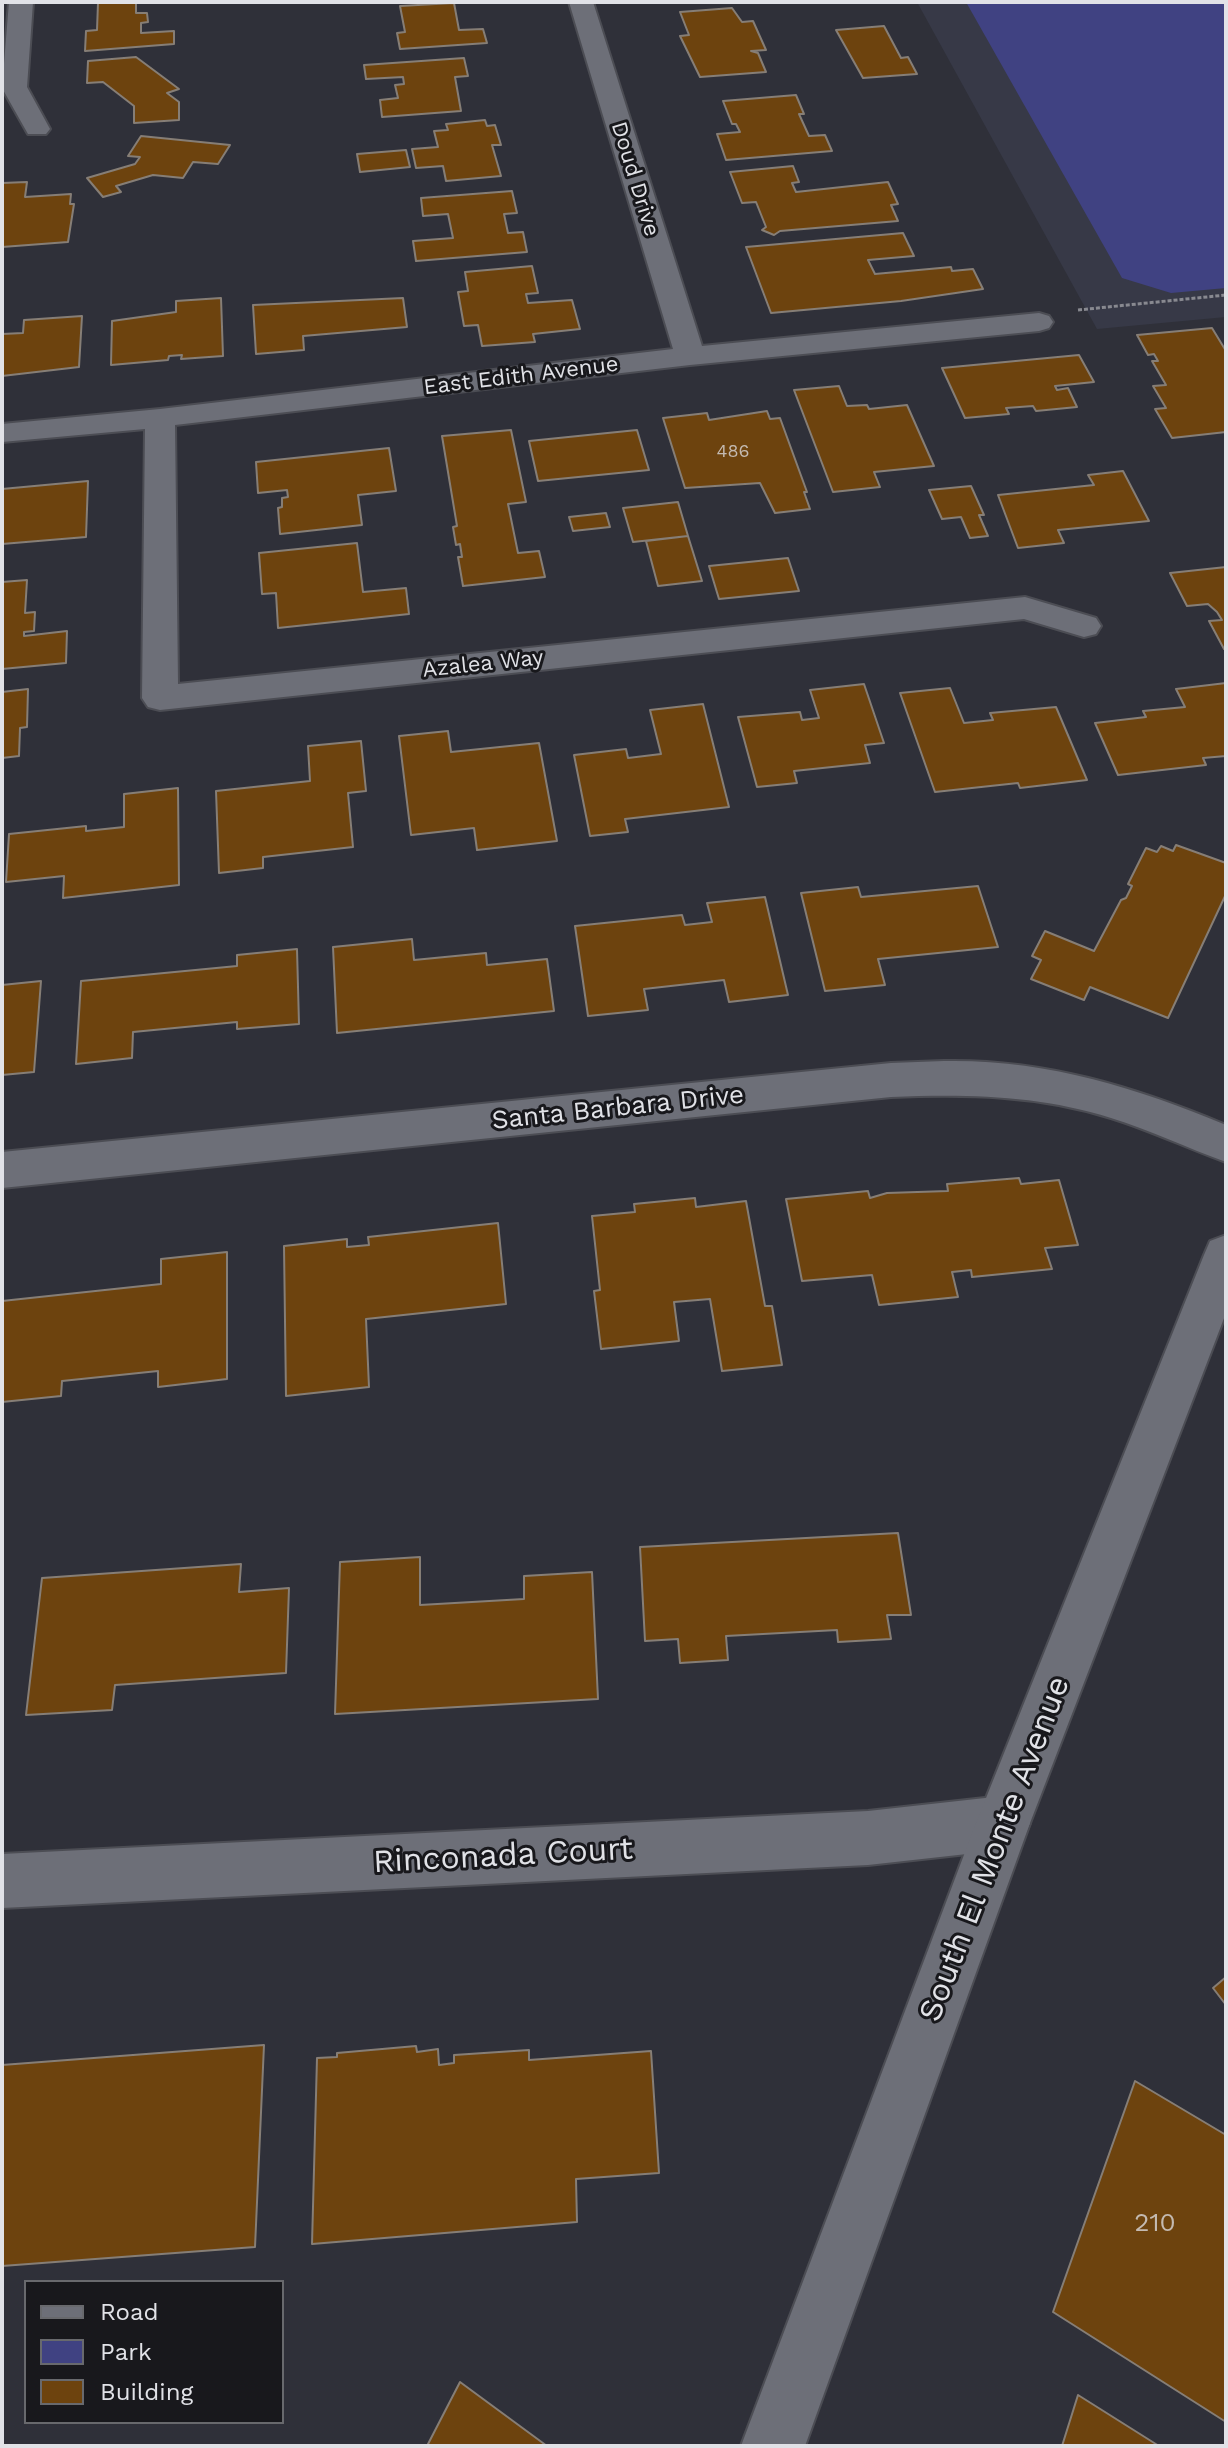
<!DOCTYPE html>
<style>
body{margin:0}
#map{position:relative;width:1228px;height:2448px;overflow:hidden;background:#2f3039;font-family:"Work Sans",sans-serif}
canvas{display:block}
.frame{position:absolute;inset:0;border:4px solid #e1e2e7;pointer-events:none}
.legend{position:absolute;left:24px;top:2280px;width:260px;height:144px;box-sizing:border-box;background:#18181c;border:2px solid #68696d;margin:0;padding:10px 14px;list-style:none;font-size:24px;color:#e1e2e7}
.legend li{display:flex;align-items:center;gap:16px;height:40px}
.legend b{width:40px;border:2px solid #68696d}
</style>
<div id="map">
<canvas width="1228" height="2448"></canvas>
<div class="frame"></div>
<ul class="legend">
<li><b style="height:10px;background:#6d6f78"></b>Road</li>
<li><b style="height:22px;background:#404282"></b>Park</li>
<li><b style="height:22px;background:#6d430e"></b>Building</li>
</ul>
</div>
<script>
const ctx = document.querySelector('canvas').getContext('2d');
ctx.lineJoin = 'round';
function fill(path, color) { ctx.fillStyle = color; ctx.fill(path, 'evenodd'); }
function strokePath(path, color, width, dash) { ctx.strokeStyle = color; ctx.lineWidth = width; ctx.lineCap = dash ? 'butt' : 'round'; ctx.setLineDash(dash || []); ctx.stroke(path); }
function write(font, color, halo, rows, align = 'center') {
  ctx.font = font + ' "Work Sans",sans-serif'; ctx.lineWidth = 6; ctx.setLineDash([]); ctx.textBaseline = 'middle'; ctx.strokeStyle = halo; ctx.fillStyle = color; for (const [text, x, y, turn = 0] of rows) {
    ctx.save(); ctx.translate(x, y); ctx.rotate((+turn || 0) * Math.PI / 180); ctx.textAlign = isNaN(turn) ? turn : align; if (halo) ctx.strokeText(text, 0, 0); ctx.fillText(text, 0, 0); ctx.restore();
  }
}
fill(new Path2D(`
 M917 2H1226V317L1097 329Z`), '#373947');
fill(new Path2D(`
 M966 2H1226V288L1171 293 1122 278Z`), '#404282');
const building = new Path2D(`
 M136 2V13H147L148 22 141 23V33L174 31V44L85 51 86 31 97 30 98 3Z
 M454 3 459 30 483 29 487 43 400 49 397 33 405 32 400 6Z
 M732 8 742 22 753 21 766 50 751 51 758 53 766 72 700 77 680 36 689 35 680 12Z
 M884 26 901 58 908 57 917 74 863 78 836 30Z
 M136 57 179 89 167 93 179 102V120L134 123V106L103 82 87 83 88 61Z
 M464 58 468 76 455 77 461 111 382 117 380 100 398 98 395 85 404 84 403 77 366 79 364 65Z
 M796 95 804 114H799L809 136 825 135 832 151 726 160 717 134 740 132 736 124H732L723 101Z
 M485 120 487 126 495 125 501 145H492L501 176 446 181 443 166 416 168 412 149 438 147 434 131 448 130 446 124Z
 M141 136 230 145 218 164 193 162 183 178 153 175 116 186 121 192 103 197 87 178 135 164 140 157 128 156Z
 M406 150 410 167 360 172 357 154Z
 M793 166 799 182 792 183 796 192 888 182 898 204 891 205 898 221 780 231 774 235 762 230 766 227 756 202 742 203 730 172Z
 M27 182 25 197 71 194 70 204H74L68 242 2 247V183Z
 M512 191 517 213 504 214 508 233 523 232 527 252 416 261 413 241 453 238 448 214 423 216 421 198Z
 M903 233 914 256 868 260 875 274 951 267 952 271 973 269 983 289 901 301 771 313 746 247Z
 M532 266 538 293 526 294 528 303 572 300 580 329 533 334 535 342 482 346 478 325 464 326 458 292 468 291 465 272Z
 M221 298 223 356 181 359 182 355 169 356 168 360 111 365 112 321 176 312V301Z
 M403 298 407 327 303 336 304 350 256 354 253 305Z
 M82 316 79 367 2 376V334L23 333 24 320Z
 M1212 328 1226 351V432L1172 438 1155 409 1166 408 1153 386 1166 385 1152 361H1158L1154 354 1148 355 1137 335Z
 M1079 355 1094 382 1055 386 1057 390 1068 388 1077 407 1036 411 1033 406 1006 408 1009 414 965 418 942 368Z
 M839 386 847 406 867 405 869 409 907 405 934 466 874 472 880 487 833 492 794 390Z
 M767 411 770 419 780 418 807 492H804L810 509 775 513 760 483 685 488 663 418 707 413 709 420Z
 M511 430 526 502 508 504 518 553 539 551 545 577 463 586 458 557H462L460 544 456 545 453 527 457 526 442 436Z
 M637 430 649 470 538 481 529 441Z
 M389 448 396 491 358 495 362 525 280 534 278 508 282 507V498L288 497 287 490 258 493 256 462Z
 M1123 471 1149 521 1058 530 1064 543 1018 548 998 495 1094 485 1088 475Z
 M88 481 86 537 2 544V489Z
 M971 486 984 515H979L988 536 970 538 961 517 942 519 929 490Z
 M678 502 688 536 633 542 623 508Z
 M606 513 610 527 573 531 569 517Z
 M688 536 702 581 658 586 646 541Z
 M357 543 363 592 406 588 409 614 278 628 276 593 262 594 259 553Z
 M788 558 799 591 719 599 709 566Z
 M1226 567V648L1224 649 1209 621 1222 620 1217 612 1208 604 1187 606 1170 573Z
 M27 580 25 613 35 612 34 631 24 632V636L67 631 66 663 2 669V582Z
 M1226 683V756L1203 758 1206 765 1118 775 1095 723 1146 717 1143 711 1185 707 1176 689Z
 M864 684 884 743 865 745 870 763 794 771 797 783 757 787 738 717 800 712 802 720 819 718 810 690Z
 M950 688 964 723 993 720 990 713 1056 707 1087 780 1020 788 1018 783 935 792 900 693Z
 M28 689 27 727 20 728 19 756 2 758V692Z
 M703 704 729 807 625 819 628 832 590 836 574 755 626 749 628 758 661 754 650 710Z
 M448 731 451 752 539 743 557 841 477 850 474 828 411 835 399 736Z
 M361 741 366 791 348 793 353 847 263 857V868L219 873 216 791 310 781 308 746Z
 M178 788 179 885 63 898 64 876 6 882 9 834 86 826V831L124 827V794Z
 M1176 845 1226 863V894L1168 1018 1090 987 1084 1000 1031 979 1041 960 1032 956 1045 931 1094 951 1121 900 1126 898 1132 886 1128 884 1146 848 1157 852 1161 846 1173 851Z
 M978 886 998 947 878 959 885 985 825 991 801 893 858 887 861 897Z
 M765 897 788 995 729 1002 724 980 644 989 648 1010 588 1016 575 926 682 915 685 925 712 922 707 903Z
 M412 939 414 960 486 953 487 965 547 959 554 1011 337 1033 333 947Z
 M297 949 299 1024 237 1029V1022L133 1032 132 1058 76 1064 81 981 237 966V955Z
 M41 981 34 1072 2 1075V985Z
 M1019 1178 1021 1184 1059 1180 1078 1245 1045 1248 1052 1269 972 1277 971 1270 952 1272 958 1297 879 1305 872 1275 802 1281 786 1199 868 1191 870 1198 887 1193 948 1191 947 1184Z
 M695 1198 696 1207 746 1201 765 1306H772L782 1365 722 1371 710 1299 674 1302 679 1341 601 1349 594 1291 600 1290 592 1216 635 1212 634 1204Z
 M498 1223 506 1304 366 1319 369 1387 286 1396 284 1246 347 1239V1247L369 1245 368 1237Z
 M227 1252V1379L158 1387V1371L62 1381 61 1396 2 1402V1301L161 1284V1259Z
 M898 1533 911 1615H887L891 1639 838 1642 837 1630 726 1636 728 1660 680 1663 678 1639 645 1641 640 1547Z
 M420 1557V1605L524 1599V1576L592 1572 598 1699 335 1714 340 1562Z
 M241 1564 239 1592 289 1588 286 1673 115 1685 112 1710 26 1715 42 1578Z
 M1226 1977V2005L1213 1988Z
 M264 2045 255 2247 2 2266V2065Z
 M416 2046 417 2052 438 2049 439 2065 454 2063V2055L529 2050V2060L651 2051 659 2173 576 2179 577 2222 312 2244 317 2058 337 2057V2053Z
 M1135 2081 1226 2135V2422L1053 2312Z
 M460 2382 547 2446H427Z
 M1078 2395 1159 2446H1062Z`);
fill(building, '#6d430e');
strokePath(building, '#867e76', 2);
const minor = new Path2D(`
 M9 2H33L27 87 50 129 46 134H28L2 88Z
 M569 2H593L702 346 1039 313 1049 316 1053 322 1049 328 1039 331 690 365 175 425 178 684 1025 597 1096 618 1101 626 1096 634 1084 637 1024 619 160 710 148 707 142 698 145 429 2 442V424L160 409 673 349Z
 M944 1061C1044 1059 1135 1087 1226 1125V1162C1187 1148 1150 1130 1111 1118 1038 1095 967 1094 891 1097L2 1188V1152L891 1063Z
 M1003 1796 1022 1804 1030 1823 1022 1842 1003 1850 868 1865 2 1908V1854L868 1811Z`);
const secondary = new Path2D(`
 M1226 1235V1313L1030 1823 805 2446H741L976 1823 1204 1255 1210 1241Z`);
strokePath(minor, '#4c4d54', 4);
strokePath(secondary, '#4c4d54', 4);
strokePath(new Path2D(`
 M1078 310 1226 295`), '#888990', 3, [4, 2]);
fill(minor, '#6d6f78');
fill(secondary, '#6d6f78');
write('18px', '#c4bab1', null, [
 ["486",733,452]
]);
write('22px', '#e1e2e7', '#18181c', [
 ["Doud Drive",635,179,73],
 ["East Edith Avenue",521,376,-7],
 ["Azalea Way",483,664,-6]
]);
write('26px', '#e1e2e7', '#18181c', [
 ["Santa Barbara Drive",618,1108,-6]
]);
write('26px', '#c4bab1', null, [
 ["210",1155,2223]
]);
write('32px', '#e1e2e7', '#18181c', [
 ["South El Monte Avenue",995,1849,-69],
 ["Rinconada Court",503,1856,-3]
]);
</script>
